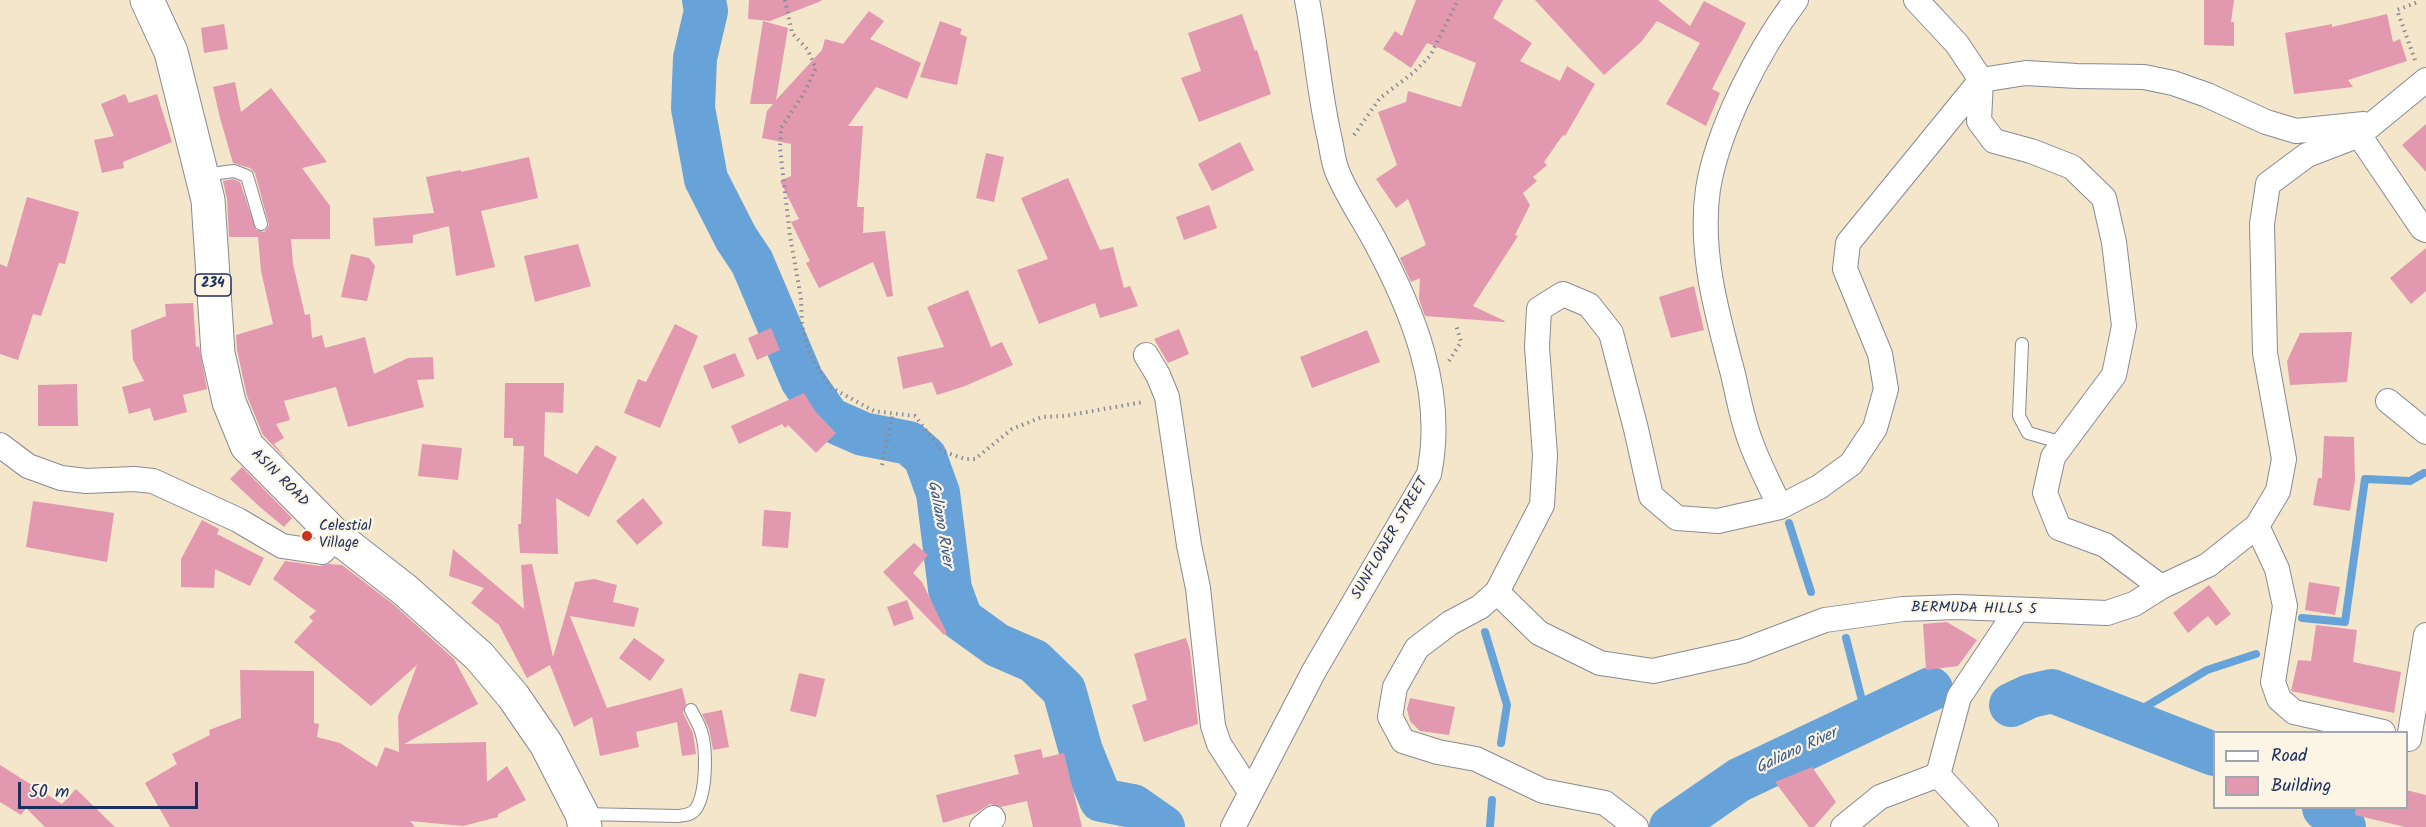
<!DOCTYPE html>
<style>
body{margin:0}
#map{position:relative;width:2426px;height:827px;overflow:hidden;background:#f4e6cb;font-family:Kalam,sans-serif}
canvas{display:block}
.legend{position:absolute;left:2213px;top:731px;width:195px;height:78px;box-sizing:border-box;background:#fcf5e5;border:2px solid #a2a6af;margin:0;padding:8px 10px;list-style:none;font-size:18px;color:#1b2f5e}
.legend li{display:flex;align-items:center;gap:12px;height:30px}
.legend b{width:30px;border:2px solid #a2a6af}
.scale{position:absolute;left:18px;top:782px;width:180px;height:27px;box-sizing:border-box;border:3px solid #1b2f5e;border-top:0;padding-left:8px;font-size:18px;line-height:21px;white-space:nowrap;color:#1b2f5e;-webkit-text-stroke:4px #fcf5e5;paint-order:stroke}
</style>
<div id="map">
<canvas width="2426" height="827"></canvas>
<ul class="legend">
<li><b style="height:8px;background:#fff"></b>Road</li>
<li><b style="height:16px;background:#e298af"></b>Building</li>
</ul>
<div class="scale">50 m</div>
</div>
<script>
const ctx = document.querySelector('canvas').getContext('2d');
ctx.lineJoin = 'round';
function strokePath(path, color, width, dash) { ctx.strokeStyle = color; ctx.lineWidth = width; ctx.lineCap = dash ? 'butt' : 'round'; ctx.setLineDash(dash || []); ctx.stroke(path); }
function fill(path, color) { ctx.fillStyle = color; ctx.fill(path, 'evenodd'); }
function write(font, color, halo, rows, align = 'center') {
  ctx.font = font + ' Kalam,sans-serif'; ctx.lineWidth = 4.5; ctx.setLineDash([]); ctx.textBaseline = 'middle'; ctx.strokeStyle = halo; ctx.fillStyle = color; for (const [text, x, y, turn = 0] of rows) {
    ctx.save(); ctx.translate(x, y); ctx.rotate((+turn || 0) * Math.PI / 180); ctx.textAlign = isNaN(turn) ? turn : align; if (halo) ctx.strokeText(text, 0, 0); ctx.fillText(text, 0, 0); ctx.restore();
  }
}
strokePath(new Path2D(`
 M1789 523 1811 592
 M2302 618 2345 622 2365 479 2410 481 2424 473
 M1485 632 1507 705 1501 743
 M1846 638 1867 720
 M2125 719 2207 670 2256 654
 M1490 827 1492 800`), '#67a3d8', 8);
strokePath(new Path2D(`
 M704 0 706 11 695 58 693 108 706 179 736 238 752 262 802 380 829 419 863 434 909 443 925 457 938 493 950 589 961 619 997 645 1034 661 1064 690 1081 751 1101 800 1133 806 1163 827
 M2011 705 2030 696 2052 691 2214 754
 M2324 808 2344 827
 M1671 827 1739 780 1931 689`), '#67a3d8', 44);
fill(new Path2D(`
 M749 0H821V1L770 21 748 19Z
 M1416 0H1503L1493 18 1532 43 1520 61 1560 81 1567 66 1595 84 1565 136 1563 135 1544 162 1547 165 1533 177 1537 181 1523 193 1530 205 1515 235 1518 236 1473 306 1505 321 1504 322 1425 316 1419 299 1420 278 1411 282 1400 258 1426 245 1408 199 1396 208 1376 179 1397 165 1378 112 1406 102 1408 91 1461 107 1476 63 1427 43 1411 68 1383 49 1395 31 1402 36Z
 M1535 0H1658L1690 26 1704 1 1746 23 1712 89 1720 93 1706 126 1666 104 1700 43 1657 21 1641 42 1604 75Z
 M2204 0H2234L2231 22H2234V46L2204 45Z
 M869 11 884 21 870 39 921 63 907 99 876 87 848 126H863L857 207H864L863 233 885 231 893 296 887 297 873 262 819 288 806 263 810 261 791 222 799 219 780 181 791 176V144L762 138 767 111 773 104H750L763 21 788 28 776 100 822 50 825 39 843 44Z
 M1242 14 1255 51 1257 50 1271 94 1199 122 1181 78 1201 71 1188 33Z
 M2387 14 2393 42 2400 39 2407 61 2348 80 2353 87 2294 94 2285 33 2332 24V27Z
 M940 21 962 29 960 34 967 37 957 85 920 77Z
 M224 24 228 49 204 53 201 28Z
 M235 82 241 112 271 88 327 162 302 168 330 206V239H291L293 264 305 315 310 314 312 338 322 335 325 348 365 337 374 374 408 358 433 357 434 379 417 380 424 407 348 427 336 387 284 401 290 420 276 424 284 438 274 444 289 462 263 435 247 396 237 350 236 335 273 324 261 271 258 237H229L227 199 223 181 233 179 240 182 256 230 264 232 269 225 255 173 250 168 233 163 220 118 213 87Z
 M125 94 129 103 157 94 172 142 123 162 124 168 102 173 94 140 114 136 101 104Z
 M2426 124V172L2402 145Z
 M1240 142 1254 170 1212 191 1198 164Z
 M986 153 1004 157 994 202 976 198Z
 M529 157 538 198 481 211 495 267 456 276 449 226 413 235V243L375 246 373 218 434 213 426 177 461 170V172Z
 M1068 178 1100 250 1113 247 1124 288 1130 286 1138 306 1100 318 1095 303 1039 324 1017 270 1048 259 1021 198Z
 M27 197 79 212 65 264 59 263 41 316 33 314 18 360 0 354V264L7 267Z
 M1209 205 1217 228 1184 240 1176 217Z
 M578 244 591 286 535 302 524 256Z
 M2426 248V291L2411 304 2390 278Z
 M351 254 369 258 375 266 367 301 341 297Z
 M1694 286 1704 330 1671 338 1659 297Z
 M968 290 991 347 1002 342 1013 365 965 386 937 395 932 382 903 389 897 357 944 347 927 307Z
 M193 303 196 347 199 346 207 389 183 395 187 412 154 421 150 408 129 414 122 387 144 381 133 360 131 330 166 316 165 304Z
 M675 324 698 336 660 428 624 413 638 379 646 382Z
 M771 328 780 350 757 360 748 338Z
 M1179 329 1189 354 1168 363 1154 339Z
 M1367 330 1380 362 1312 388 1300 357Z
 M2352 332 2347 382 2290 385 2287 361 2300 333Z
 M735 353 745 376 712 389 703 366Z
 M505 383H564L563 413 545 412 544 456 577 474 596 445 617 457 589 517 556 498 558 554 520 553 518 524H521L524 446H513V438H504Z
 M77 384 78 426H38V385Z
 M804 393 815 411 836 433 816 453 788 425 785 428 782 424 739 444 731 426Z
 M2324 436 2354 437 2355 480 2350 511 2313 505 2318 478H2322Z
 M422 444 462 448 458 480 418 476Z
 M242 467 292 518 284 527 261 508 230 479Z
 M643 498 663 523 637 545 616 521Z
 M33 501 114 513 107 562 26 547Z
 M764 510 791 512 788 548 762 546Z
 M202 520 219 529 217 534 264 558 250 586 215 569 214 588 181 587V559Z
 M914 543 928 555 913 573 922 582 947 633 944 635 883 572Z
 M453 549 524 609 521 565 532 564 553 657 575 582 594 579 617 585 613 602 639 608 634 627 570 616 607 708 682 688 686 704 683 713 693 733 696 754 682 756 677 722 636 732 639 747 600 756 592 717 574 727 550 665 527 678 499 625 471 603 484 588 449 576Z
 M285 561 320 566 329 564 342 565 393 604 454 659 478 704 404 744 486 742 487 782 507 766 526 800 498 814V817L463 826 410 821 415 827H170L145 783 177 764 172 754 210 735 209 730 241 718 240 670 314 671V723L319 724 317 737 340 743 377 767 385 747 399 752 398 716 417 665 371 706 294 642 313 621 309 617 316 611 273 579Z
 M2309 582 2340 587 2335 615 2305 610Z
 M2209 585 2231 614 2216 626 2208 616 2188 633 2173 613Z
 M907 600 914 619 894 626 887 607Z
 M1947 622 1977 640 1958 666 1926 670 1923 624Z
 M2316 625 2357 630 2353 662 2401 672 2394 713 2291 691 2298 660 2311 661Z
 M634 638 665 660 650 681 619 658Z
 M1186 638 1190 651 1198 724 1144 742 1132 705 1147 700 1134 654Z
 M799 673 825 679 816 717 790 711Z
 M1410 698 1455 707 1449 735 1420 731 1410 721 1407 709Z
 M722 710 729 747 713 750 709 729 702 714Z
 M1041 749 1043 758 1064 753 1082 827H1033L1027 801 1001 807 990 804 976 813 943 823 936 795 1019 774 1014 755Z
 M0 765 62 804 76 789 115 827H45L26 808 21 815 0 802Z
 M1812 767 1836 802 1814 827H1809L1775 782Z
 M2406 790 2426 795V827H2405L2355 815 2356 807H2406Z`), '#e298af');
const lane = new Path2D(`
 M203 175 234 171 247 176 261 224
 M2022 344 2019 416 2028 433 2063 443
 M583 814 678 816C685 815 691 815 695 810 707 794 707 749 701 731 699 724 694 717 691 710`);
const street = new Path2D(`
 M1796 0C1759 49 1718 128 1708 189 1699 252 1717 314 1733 374 1738 396 1742 419 1750 440 1758 463 1770 485 1780 507L1819 487 1851 464 1875 428 1886 389 1880 354 1845 269 1848 243 1981 80 2026 73 2077 76 2144 77 2173 83 2207 95 2266 122 2296 131 2364 124
 M1916 0 1957 44 1981 80 1979 121 1994 141 2031 151 2072 167 2104 198 2114 242 2124 326 2114 375 2053 457 2045 493 2059 528 2105 545 2161 587
 M2359 135 2422 228 2426 230
 M1146 355 1158 375 1167 397 1189 545 1198 588 1213 726 1219 744 1250 792
 M2388 401 2426 432
 M0 445 28 466 61 478 86 481 134 479 153 481 238 520 282 546 322 552 337 537
 M2257 526 2277 569 2285 606 2273 682 2279 699 2294 712 2383 732
 M1497 592 1542 505 1545 455 1537 347 1539 309 1563 294 1589 305 1611 333 1636 429 1651 496 1677 518 1718 521 1780 507
 M2409 739 2426 635
 M1938 775 1986 827
 M982 827 993 818
 M1233 827 1314 671 1429 474C1446 392 1413 311 1374 239 1362 217 1346 194 1337 171 1333 161 1332 150 1330 140 1319 94 1316 46 1307 0
 M1636 827 1605 803 1543 791 1476 759 1438 752 1403 741 1390 717 1395 687 1417 648 1450 623 1480 607 1497 592 1539 633 1600 663 1653 671 1743 651 1825 620 1903 609 1957 607 2107 613 2134 604 2161 587 2208 565 2257 526 2278 491 2284 459 2265 353 2262 224 2268 184 2307 155 2359 135 2426 80
 M1843 827 1880 797 1938 775 1959 697 2017 610`);
const primary = new Path2D(`
 M147 0 171 52 208 200 218 353 229 402 247 446 337 537 405 590 479 656 513 696 546 744 582 814 585 827`);
strokePath(lane, '#888a94', 14);
strokePath(street, '#888a94', 26);
strokePath(primary, '#888a94', 35);
strokePath(new Path2D(`
 M785 0 792 33 807 49 816 68 804 93 781 128 780 148 790 236 801 298 802 326 810 355 830 387 874 411 915 416 942 451 965 459H975L1012 429 1042 417 1065 416 1143 402
 M2415 60 2397 10 2418 2 2417 0
 M1354 135 1380 98 1413 73 1430 56 1458 0
 M1449 361 1461 342 1456 325
 M882 465 893 413`), '#888a94', 4, [1.5, 4.5]);
strokePath(lane, '#fff', 12);
strokePath(street, '#fff', 24);
strokePath(primary, '#fff', 33);
for (const [x, y, r, color] of [
 [307,536,6,"#c8321e"]
]) { const dot = new Path2D(); dot.arc(x, y, r, 0, 2 * Math.PI); ctx.fillStyle = color; ctx.fill(dot); strokePath(dot, '#fcf5e5', 2); }
for (const [x, y, w] of [
 [213,285,36]
]) { const box = new Path2D(); box.roundRect(x - w / 2, y - 11, w, 22, 4.5); ctx.fillStyle = '#fcf5e5'; ctx.fill(box); strokePath(box, '#1b2f5e', 1.5); }
write('bold 14px', '#1b2f5e', null, [
 ["234",213,285]
]);
write('15px', '#1b2f5e', '#fcf5e5', [
 ["ASIN ROAD",279,479,45],
 ["SUNFLOWER STREET",1391,539,-60],
 ["BERMUDA HILLS 5",1974,610,1]
]);
write('15px', '#1b2f5e', '#fcf5e5', [
 ["Celestial",319,527],
 ["Village",319,544]
], 'left');
write('italic 16px', '#365889', '#fcf5e5', [
 ["Galiano River",939,524,80],
 ["Galiano River",1797,752,-25]
]);
</script>
